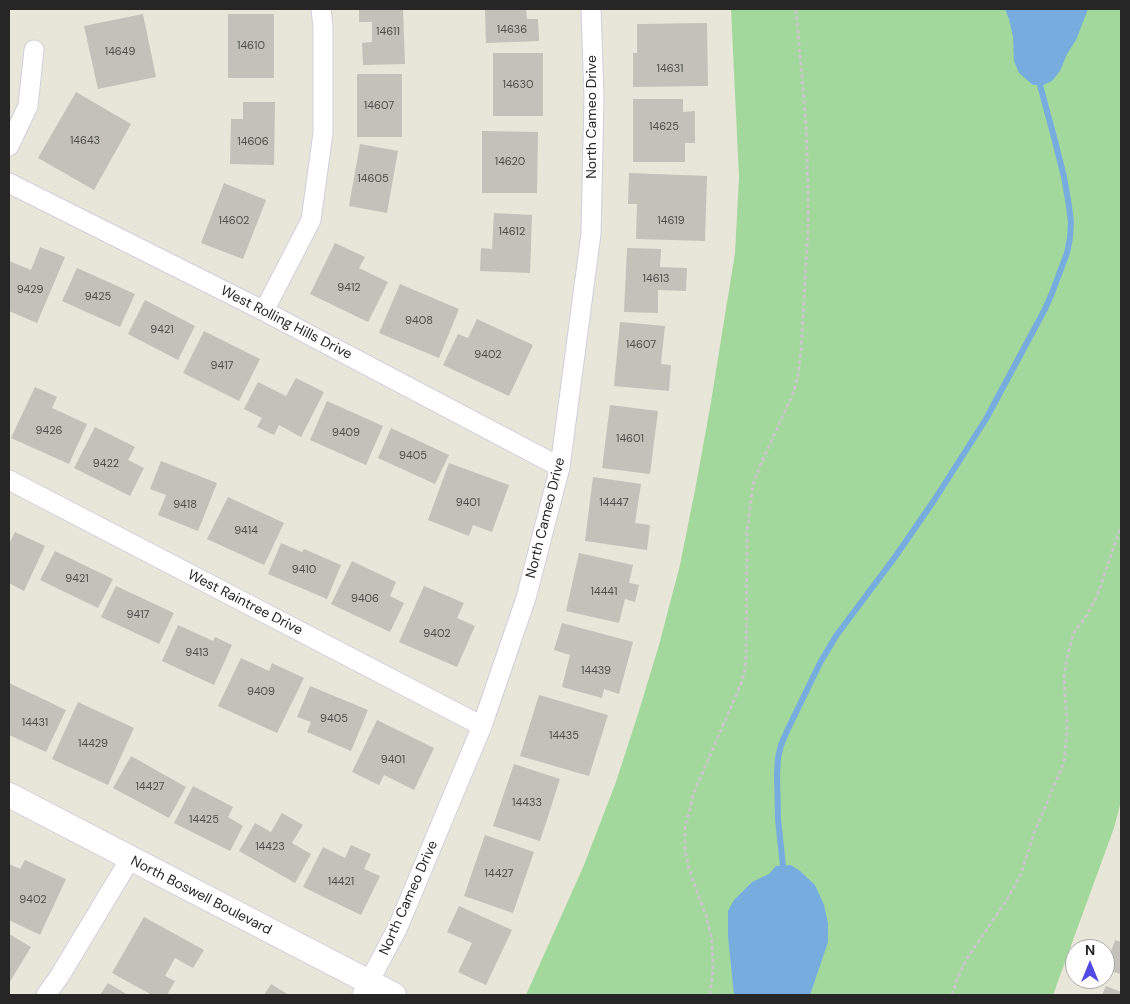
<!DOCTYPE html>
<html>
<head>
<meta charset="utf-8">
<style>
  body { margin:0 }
  #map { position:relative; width:1130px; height:1004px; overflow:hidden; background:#e8e5d9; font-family:"DM Sans",sans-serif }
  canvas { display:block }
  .frame { position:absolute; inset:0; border:10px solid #262626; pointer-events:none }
  .north { position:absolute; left:1065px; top:939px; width:50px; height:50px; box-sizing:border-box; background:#fff; border:1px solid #a8a8a8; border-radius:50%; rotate:0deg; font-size:14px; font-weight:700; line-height:20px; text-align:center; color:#262626 }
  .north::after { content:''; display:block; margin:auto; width:18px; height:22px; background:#514be3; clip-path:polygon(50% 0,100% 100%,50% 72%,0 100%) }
</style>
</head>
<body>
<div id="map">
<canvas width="1130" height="1004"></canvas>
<div class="frame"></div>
<div class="north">N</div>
</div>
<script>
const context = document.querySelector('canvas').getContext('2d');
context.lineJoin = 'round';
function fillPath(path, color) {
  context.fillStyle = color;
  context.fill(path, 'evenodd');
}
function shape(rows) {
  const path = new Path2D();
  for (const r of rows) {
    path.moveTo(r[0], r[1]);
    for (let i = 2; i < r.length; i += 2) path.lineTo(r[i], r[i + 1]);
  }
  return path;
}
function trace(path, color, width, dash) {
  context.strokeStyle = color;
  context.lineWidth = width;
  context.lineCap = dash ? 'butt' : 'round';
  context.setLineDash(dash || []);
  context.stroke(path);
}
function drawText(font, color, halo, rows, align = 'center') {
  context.font = font + ' "DM Sans",sans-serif';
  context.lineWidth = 4.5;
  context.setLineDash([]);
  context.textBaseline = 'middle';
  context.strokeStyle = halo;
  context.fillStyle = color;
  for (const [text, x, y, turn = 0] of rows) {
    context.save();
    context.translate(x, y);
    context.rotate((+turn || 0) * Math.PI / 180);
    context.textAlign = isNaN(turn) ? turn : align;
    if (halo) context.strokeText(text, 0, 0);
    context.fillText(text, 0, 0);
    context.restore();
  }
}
fillPath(shape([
  [731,9,1121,9,1121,801,1114,828,1053,995,526,995,584,865,616,782,638,714,659,645,680,565,695,490,710,408,735,253,739,177]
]), '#a2d89b');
fillPath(shape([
  [1005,9,1088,9,1076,40,1067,54,1060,71,1052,81,1043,85,1033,85,1019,73,1014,61,1013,37,1009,19],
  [791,865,800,871,815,885,824,905,828,923,828,942,810,995,734,995,728,937,728,911,734,900,752,882,769,874,776,866]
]), '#77acdf');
trace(shape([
  [783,866,778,819,777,774,778,758,781,745,787,731,820,663,836,636,895,557,935,499,986,419,1045,309,1052,293,1067,253,1070,238,1071,222,1069,206,1064,177,1055,141,1040,85]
]), '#77acdf', 6);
fillPath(shape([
  [359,9,403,9,405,64,363,65,362,43,372,42,372,22,359,22],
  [485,9,526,9,527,19,538,19,539,41,486,43],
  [143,14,156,77,98,89,84,26],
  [228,14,274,14,274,78,228,78],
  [707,23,708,86,633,87,633,53,637,53,637,24],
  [493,53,543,53,543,116,493,116],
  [357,74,402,74,402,137,357,137],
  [76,92,131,124,94,190,38,158],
  [633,99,683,99,683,112,695,111,695,143,685,143,685,162,633,162],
  [243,102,275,102,274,165,230,164,231,119,243,119],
  [482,131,538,132,537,193,482,193],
  [360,144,398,151,387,213,349,206],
  [629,173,707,176,705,241,636,239,637,204,628,204],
  [224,183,266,200,243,259,201,243],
  [494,213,532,215,530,273,480,271,481,248,492,249],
  [335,243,365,257,359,268,388,282,368,322,310,294],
  [40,247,65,257,37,323,9,311,9,261,31,270],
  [627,248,661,249,660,267,687,268,686,291,658,290,658,313,624,312],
  [77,268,135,294,120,327,62,301],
  [400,284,459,309,439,358,379,333],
  [145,300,195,326,178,360,128,334],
  [477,319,533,345,509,396,443,365,458,334,468,338],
  [620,322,665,326,661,364,671,365,669,391,614,386],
  [204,331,260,359,239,401,183,373],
  [296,378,324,392,301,437,279,425,274,435,257,427,262,418,244,409,258,382,286,396],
  [35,387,57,397,52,408,87,424,69,464,11,438],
  [327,401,383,426,366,465,310,440],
  [610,405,658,411,650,474,602,468],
  [95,427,135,447,128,460,144,468,130,496,74,468],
  [391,428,449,455,435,484,378,458],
  [161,461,217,483,198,531,158,515,166,495,150,489],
  [449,463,509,485,492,532,473,525,469,536,428,520],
  [593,477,641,484,635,523,650,525,647,550,585,541],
  [228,497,284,523,264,565,207,539],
  [15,532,45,546,24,591,9,583,9,544],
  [281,543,302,552,304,549,341,565,327,599,268,574],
  [55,551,113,579,98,608,40,580],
  [579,553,633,565,629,583,639,585,635,602,625,599,619,623,566,611],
  [352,561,396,582,390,596,404,603,390,632,331,604],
  [116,586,174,613,159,644,101,617],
  [424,586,464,603,457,618,475,626,457,667,399,642],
  [562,623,633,642,619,694,604,689,602,698,562,687,570,655,554,650],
  [178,625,213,641,215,637,232,645,214,685,162,661],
  [241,658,269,671,272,663,304,678,277,733,218,706],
  [9,683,66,710,46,752,9,735],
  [310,686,368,710,351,751,307,732,311,722,297,717],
  [539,695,608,715,589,776,520,756],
  [78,702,134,728,108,785,52,759],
  [377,720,434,748,414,790,384,775,379,785,352,772],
  [131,756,186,787,169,818,113,788],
  [514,764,560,779,540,841,493,826],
  [193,786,233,807,228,817,243,826,230,851,174,823],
  [282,813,303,825,292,843,311,854,295,883,239,851,255,823,271,832],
  [485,835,534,852,513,913,464,896],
  [351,845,371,854,364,869,380,876,361,915,303,887,323,847,345,858],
  [25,860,66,879,40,935,9,920,9,864,20,869],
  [459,906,512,930,486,985,458,972,472,943,447,932],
  [144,917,204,950,193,968,175,958,165,976,175,981,167,995,152,995,112,973],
  [9,934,31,947,9,983],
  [1115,940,1121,942,1121,974,1105,969],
  [108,983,128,995,100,995],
  [271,984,289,995,264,995],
  [1106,986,1121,992,1121,995,1102,995]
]), '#c3c1b9');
const minor = shape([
  [9,146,28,106,34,50],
  [9,183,264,311,560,467],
  [264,311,311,220,323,133,323,27,321,9],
  [9,480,482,726],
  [46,995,59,977,130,859],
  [362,995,398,927,482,726,526,598,560,467,591,234,594,97,591,9]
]);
const tertiary = shape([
  [9,795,394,995]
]);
trace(minor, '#cfcfde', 21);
trace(tertiary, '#cfcfde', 26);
trace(shape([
  [710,995,713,969,712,941,707,918,689,870,685,849,685,828,694,792,741,684,745,669,746,654,747,530,753,485,759,468,793,394,798,375,801,351,808,228,808,191,806,124,796,9],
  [952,995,957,979,966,960,1009,896,1020,876,1036,828,1063,765,1065,755,1067,727,1064,678,1067,657,1073,634,1087,615,1097,596,1121,526]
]), '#c7c7c7', 3, [4, 2.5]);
trace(minor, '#fff', 19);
trace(tertiary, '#fff', 24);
drawText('11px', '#4d4d4b', null, [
  ["14636",512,30],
  ["14611",388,32],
  ["14610",251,46],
  ["14649",120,52],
  ["14631",670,69],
  ["14630",518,85],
  ["14607",379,106],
  ["14625",664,127],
  ["14643",85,141],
  ["14606",253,142],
  ["14620",510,162],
  ["14605",373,179],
  ["14602",234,221],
  ["14619",671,221],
  ["14612",512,232],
  ["14613",656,279],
  ["9412",349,288],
  ["9429",30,290],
  ["9425",98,297],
  ["9408",419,321],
  ["9421",162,330],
  ["14607",641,345],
  ["9402",488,355],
  ["9417",222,366],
  ["9426",49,431],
  ["9409",346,433],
  ["14601",630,439],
  ["9405",413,456],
  ["9422",106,464],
  ["9401",468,503],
  ["14447",614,503],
  ["9418",185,505],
  ["9414",246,531],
  ["9410",304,570],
  ["9421",77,579],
  ["14441",604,592],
  ["9406",365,599],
  ["9417",138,615],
  ["9402",437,634],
  ["9413",197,653],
  ["14439",596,671],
  ["9409",261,692],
  ["9405",334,719],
  ["14431",35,723],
  ["14435",564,736],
  ["14429",93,744],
  ["9401",393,760],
  ["14427",150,787],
  ["14433",527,803],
  ["14425",204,820],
  ["14423",270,847],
  ["14427",499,874],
  ["14421",341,882],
  ["9402",33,900]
]);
drawText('14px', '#262626', '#fff', [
  ["North Cameo Drive",592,117,-90],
  ["West Rolling Hills Drive",286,323,27],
  ["North Cameo Drive",546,518,-76],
  ["West Raintree Drive",245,603,27],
  ["North Boswell Boulevard",201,896,27],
  ["North Cameo Drive",409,898,-66]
]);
</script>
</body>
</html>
